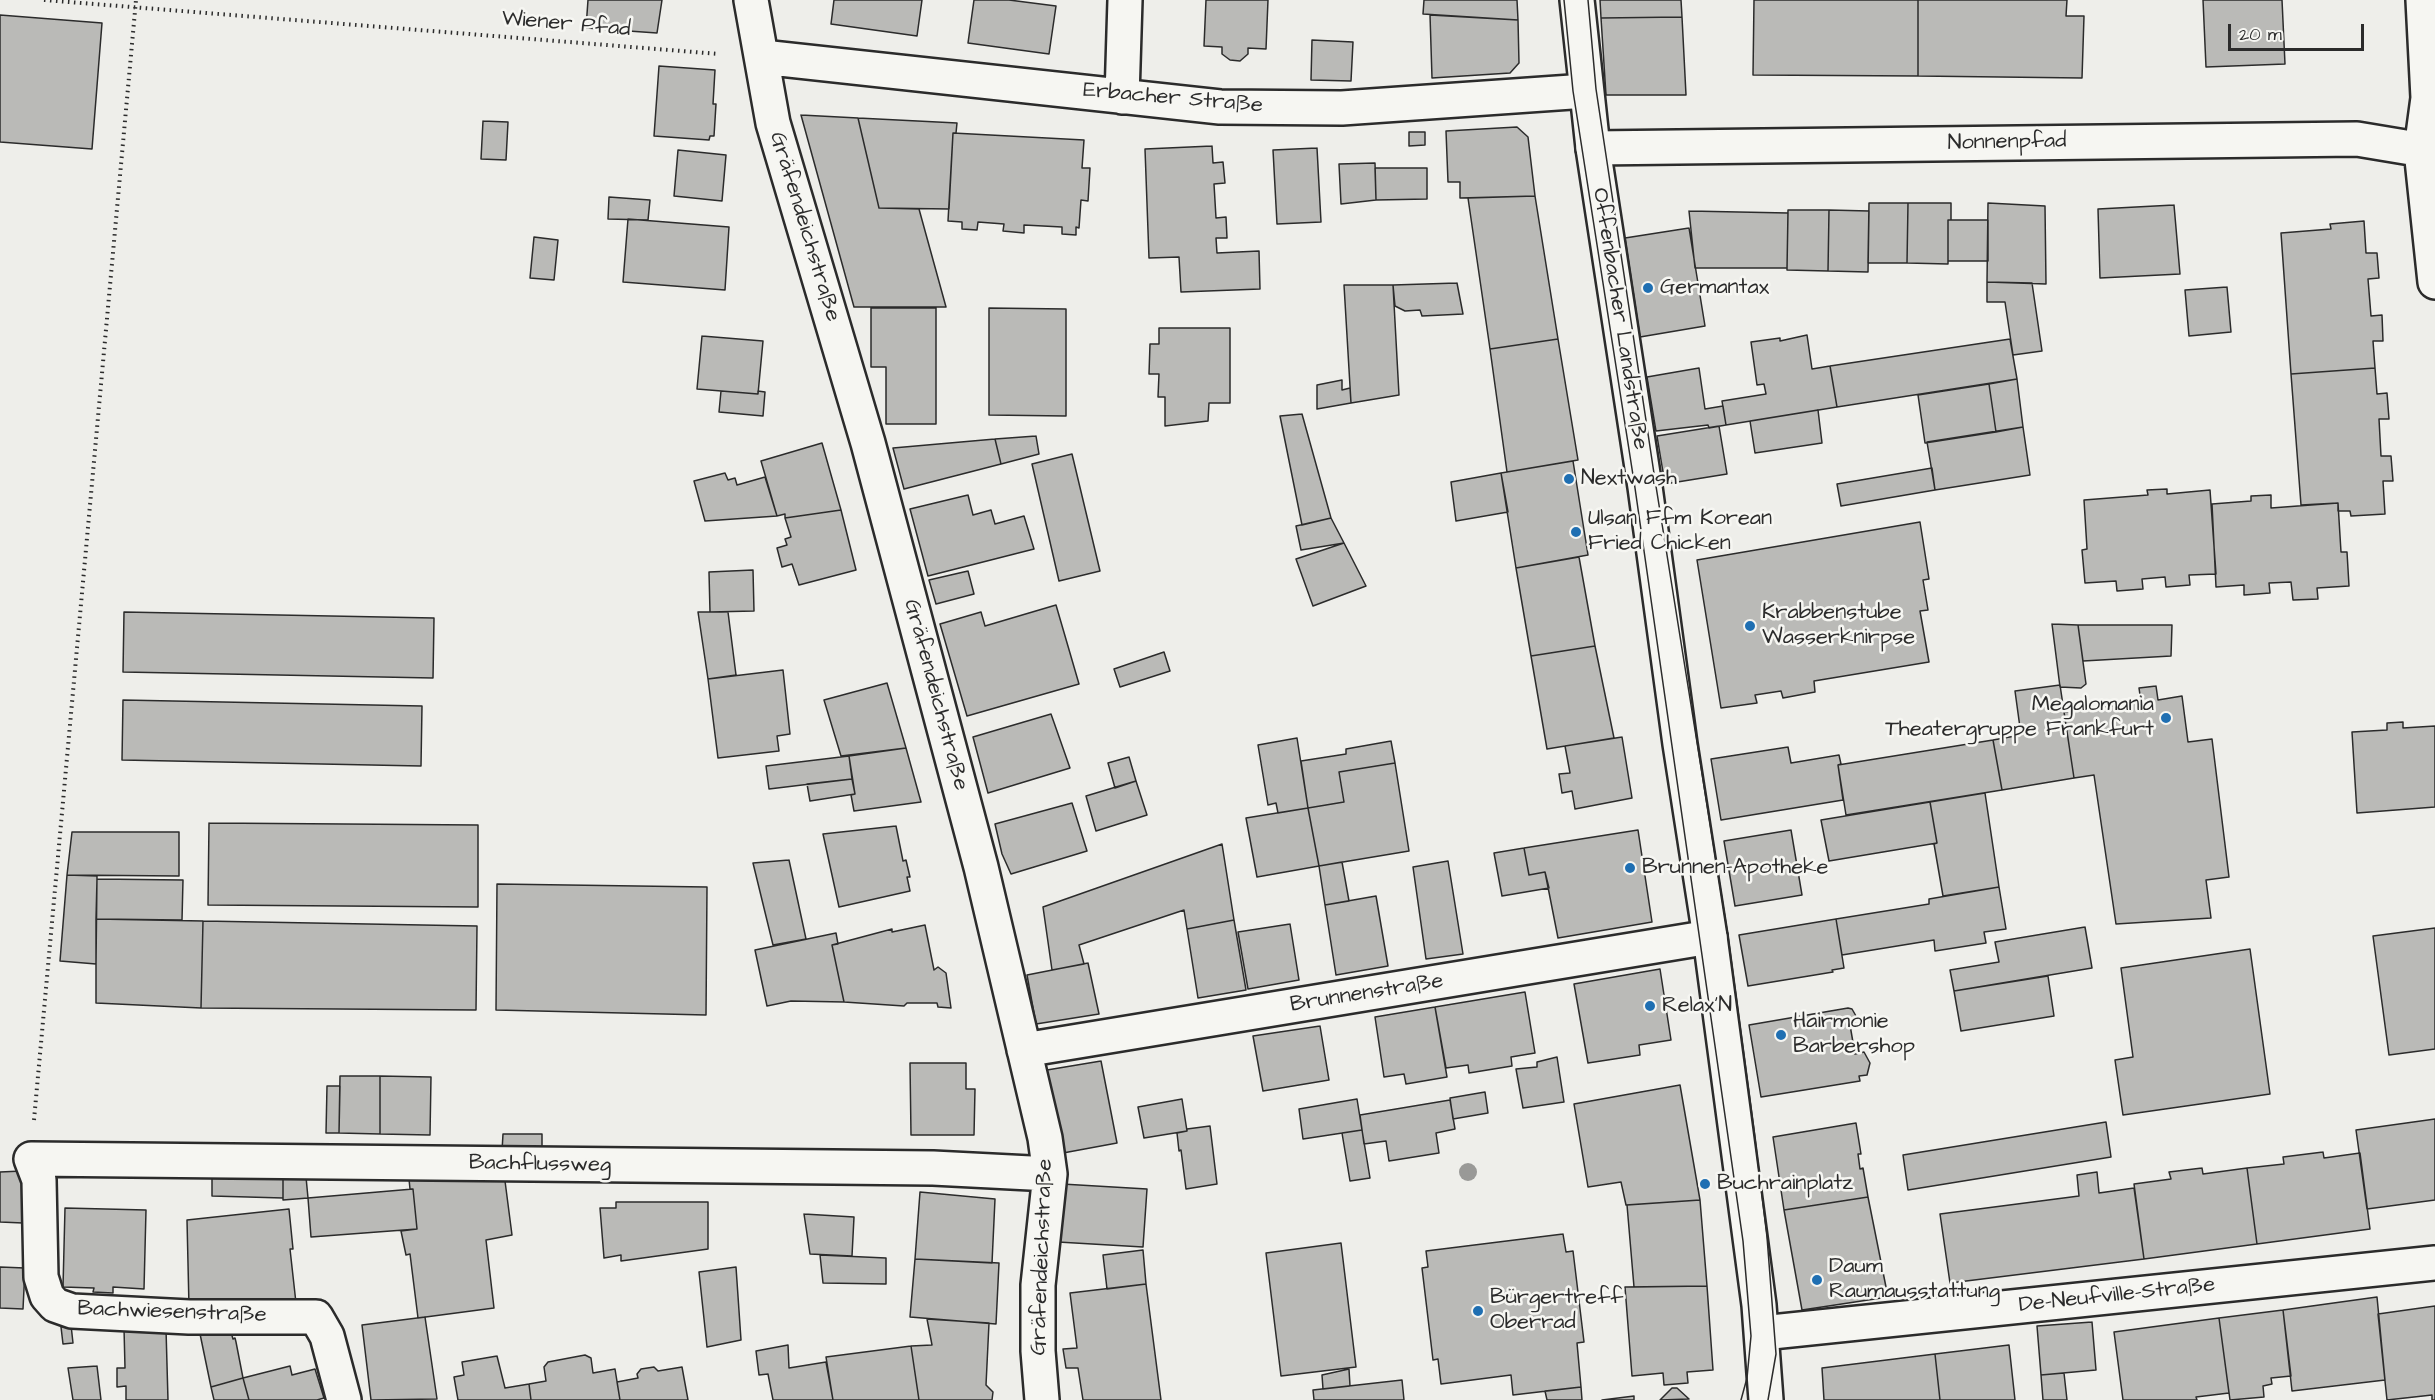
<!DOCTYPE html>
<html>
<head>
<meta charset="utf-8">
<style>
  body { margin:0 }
  #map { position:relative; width:2435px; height:1400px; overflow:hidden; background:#eeeeea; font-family:"Architects Daughter",sans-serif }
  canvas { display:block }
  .scale { position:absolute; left:2228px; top:24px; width:136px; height:27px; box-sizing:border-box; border:3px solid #2b2b2b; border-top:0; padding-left:8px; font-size:18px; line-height:21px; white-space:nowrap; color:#2b2b2b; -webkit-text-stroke:4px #f6f6f2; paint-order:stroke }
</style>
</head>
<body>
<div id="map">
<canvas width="2435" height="1400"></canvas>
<div class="scale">20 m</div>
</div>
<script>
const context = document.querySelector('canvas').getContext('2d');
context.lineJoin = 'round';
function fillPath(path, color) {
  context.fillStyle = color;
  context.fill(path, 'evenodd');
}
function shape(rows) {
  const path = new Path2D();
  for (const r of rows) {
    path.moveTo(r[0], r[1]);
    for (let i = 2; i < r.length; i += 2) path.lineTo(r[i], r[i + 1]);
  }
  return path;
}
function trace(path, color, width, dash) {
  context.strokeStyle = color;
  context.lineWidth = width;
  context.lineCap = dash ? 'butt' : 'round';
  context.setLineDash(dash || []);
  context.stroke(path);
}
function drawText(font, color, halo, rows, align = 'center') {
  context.font = font + ' "Architects Daughter",sans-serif';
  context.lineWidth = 5;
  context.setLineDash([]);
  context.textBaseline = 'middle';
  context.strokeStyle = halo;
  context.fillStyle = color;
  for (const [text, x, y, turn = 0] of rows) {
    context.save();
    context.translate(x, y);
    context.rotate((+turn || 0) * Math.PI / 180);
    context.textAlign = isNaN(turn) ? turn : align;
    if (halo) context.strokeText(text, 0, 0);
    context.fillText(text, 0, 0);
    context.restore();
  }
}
const building = shape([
  [588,0,662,0,657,33,586,28,588,0],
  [834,0,922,0,917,36,831,24,834,0],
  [974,0,1009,0,1056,6,1049,54,968,43,974,0],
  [1206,0,1268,0,1266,49,1248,48,1248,54,1240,61,1230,60,1222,54,1222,47,1204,46,1206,0],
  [1424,0,1517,0,1518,20,1423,14,1424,0],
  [1600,0,1681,0,1682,17,1601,18,1600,0],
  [1754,0,1918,0,1918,76,1753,75,1754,0],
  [1918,0,2067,0,2066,16,2084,16,2082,78,1918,76,1918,0],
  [2203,0,2282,0,2285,64,2206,67,2203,0],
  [0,15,102,23,92,149,0,142,0,15],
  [1430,15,1518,20,1519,63,1510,73,1432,78,1430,15],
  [1682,17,1686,95,1606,95,1601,18,1682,17],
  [1312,40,1353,42,1351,81,1311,80,1312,40],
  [659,66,715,70,713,104,716,104,714,136,710,136,709,140,654,136,659,66],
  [801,115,858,118,879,208,919,209,946,307,854,307,801,115],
  [858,118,957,123,956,133,953,133,949,209,879,208,858,118],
  [483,121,508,122,506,160,481,159,483,121],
  [1517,127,1528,137,1535,196,1460,198,1460,182,1448,182,1446,131,1517,127],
  [1409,132,1425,132,1425,145,1409,146,1409,132],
  [953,133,1084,140,1082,168,1090,168,1088,201,1081,200,1079,228,1076,227,1076,235,1062,234,1062,227,1024,225,1024,233,1003,231,1004,224,978,222,977,230,962,229,962,222,948,221,953,133],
  [1212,146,1213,163,1223,162,1225,183,1214,184,1216,218,1226,217,1227,238,1216,238,1217,253,1259,251,1260,289,1181,292,1179,257,1149,258,1145,149,1212,146],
  [1317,148,1321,222,1277,224,1273,150,1317,148],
  [678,150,726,155,722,201,674,196,678,150],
  [1375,163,1376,200,1341,204,1339,164,1375,163],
  [1375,168,1427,168,1427,199,1376,200,1375,168],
  [1535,196,1558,339,1490,349,1468,198,1535,196],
  [609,197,650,200,648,220,608,219,609,197],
  [1869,203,1908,203,1907,263,1868,263,1869,203],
  [1908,203,1951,203,1951,220,1948,220,1948,264,1907,263,1908,203],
  [1988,203,2045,206,2046,284,1987,282,1988,203],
  [2174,205,2180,274,2100,278,2098,209,2174,205],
  [1788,210,1829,210,1828,271,1787,270,1788,210],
  [1829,210,1869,211,1868,272,1828,271,1829,210],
  [1689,211,1788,213,1787,268,1695,268,1689,211],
  [628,219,729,227,725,290,623,282,628,219],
  [1948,220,1988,220,1988,261,1948,261,1948,220],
  [2364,221,2366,253,2377,253,2379,278,2368,279,2371,316,2382,315,2383,341,2373,341,2375,368,2291,374,2281,233,2331,229,2330,224,2364,221],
  [1689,228,1705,326,1640,337,1625,238,1689,228],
  [534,237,558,240,554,280,530,278,534,237],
  [1987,282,2032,283,2042,351,2013,355,2005,302,1987,302,1987,282],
  [1457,283,1463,314,1422,316,1420,310,1405,311,1395,306,1393,285,1457,283],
  [1344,285,1393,285,1399,395,1351,403,1344,285],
  [2227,287,2231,332,2189,336,2185,290,2227,287],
  [871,308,936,308,936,424,886,424,886,367,871,367,871,308],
  [989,308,1066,309,1066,416,989,415,989,308],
  [1159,328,1230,328,1230,403,1209,403,1208,421,1165,426,1165,397,1158,397,1159,374,1149,374,1150,344,1159,344,1159,328],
  [1807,335,1812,369,1830,366,1837,407,1726,425,1722,401,1766,394,1764,384,1757,385,1751,342,1780,338,1780,341,1807,335],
  [702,336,763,341,758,394,697,389,702,336],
  [1558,339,1578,460,1507,472,1490,349,1558,339],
  [2010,339,2017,379,1837,407,1830,366,2010,339],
  [1699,368,1705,409,1723,406,1726,425,1709,428,1708,425,1656,431,1647,377,1699,368],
  [2375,368,2377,394,2387,393,2389,419,2379,419,2381,456,2391,456,2393,481,2383,481,2385,514,2351,516,2350,511,2338,511,2338,503,2301,505,2291,374,2375,368],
  [2017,379,2023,427,1996,432,1989,384,2017,379],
  [1342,380,1342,390,1350,388,1351,403,1317,409,1317,385,1342,380],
  [1989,384,1996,432,1925,443,1918,395,1989,384],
  [721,391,758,394,758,391,765,392,763,416,719,412,721,391],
  [1818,410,1822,443,1755,453,1750,421,1818,410],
  [1302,414,1331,518,1302,525,1280,416,1302,414],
  [1719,426,1727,474,1665,484,1657,436,1719,426],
  [2023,427,2030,475,1935,490,1927,442,2023,427],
  [1036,436,1039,454,1001,464,995,439,1036,436],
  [995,439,1001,464,904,489,893,448,995,439],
  [822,443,841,510,785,518,785,514,777,516,761,461,822,443],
  [1072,454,1100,571,1059,581,1032,464,1072,454],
  [1573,461,1588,555,1516,568,1501,473,1573,461],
  [1932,468,1935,490,1841,506,1837,484,1932,468],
  [725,473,728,480,735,478,737,485,765,477,777,516,705,521,694,481,725,473],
  [1501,473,1508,512,1456,521,1451,482,1501,473],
  [2167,489,2167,494,2210,490,2216,574,2189,575,2190,585,2166,587,2165,577,2142,579,2143,589,2117,591,2116,581,2085,583,2082,550,2087,549,2084,500,2148,495,2147,490,2167,489],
  [968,495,973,515,991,510,995,524,1024,516,1034,549,928,576,910,509,968,495],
  [2271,495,2271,508,2338,503,2341,552,2347,552,2349,586,2317,588,2318,599,2293,600,2291,582,2269,583,2270,593,2244,595,2244,585,2216,587,2212,504,2251,501,2251,496,2271,495],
  [841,510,856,570,799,585,792,564,782,567,777,548,787,545,785,539,791,537,785,518,841,510],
  [1331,518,1344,543,1301,550,1296,526,1331,518],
  [1920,522,1929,579,1923,580,1928,610,1920,611,1929,662,1814,681,1815,692,1783,698,1781,691,1755,695,1757,703,1721,708,1697,560,1920,522],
  [1344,543,1366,586,1313,606,1296,559,1344,543],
  [1579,557,1595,646,1531,656,1516,568,1579,557],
  [753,570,754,611,710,612,709,572,753,570],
  [968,571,974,594,936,604,929,580,968,571],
  [1056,605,1079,684,967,716,940,624,981,612,985,626,1056,605],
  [124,612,434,618,433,678,123,672,124,612],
  [698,612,728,612,736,675,708,679,698,612],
  [2052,624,2078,625,2086,684,2081,688,2060,687,2052,624],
  [2078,625,2172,625,2171,656,2083,661,2078,625],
  [1595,646,1614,738,1547,749,1531,656,1595,646],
  [1164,652,1170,671,1120,687,1114,669,1164,652],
  [783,670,790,734,777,736,779,751,718,758,708,679,783,670],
  [887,683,906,748,841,756,824,700,887,683],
  [2060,685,2074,778,2002,790,1993,740,2021,735,2015,691,2060,685],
  [2156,686,2158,700,2182,696,2188,742,2212,739,2229,877,2206,880,2211,918,2116,924,2094,775,2074,778,2064,712,2141,702,2139,688,2156,686],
  [123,700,422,706,421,766,122,760,123,700],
  [1051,714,1070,768,988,793,973,737,1051,714],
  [2403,722,2403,728,2435,726,2435,807,2357,813,2352,732,2387,730,2387,723,2403,722],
  [1622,737,1632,798,1575,809,1572,791,1562,793,1559,774,1570,773,1565,746,1622,737],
  [1297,738,1308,808,1278,813,1276,803,1268,805,1258,745,1297,738],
  [1993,740,2002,790,1846,815,1838,765,1993,740],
  [1391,741,1395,763,1339,772,1344,802,1308,808,1301,761,1346,754,1346,749,1391,741],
  [1788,747,1791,763,1839,755,1841,764,1838,765,1843,800,1721,820,1711,759,1788,747],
  [906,748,921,802,854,811,851,795,855,794,849,756,906,748],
  [849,756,852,779,769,789,766,766,849,756],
  [1129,757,1136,781,1115,788,1108,763,1129,757],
  [1395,763,1409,851,1319,866,1308,808,1344,802,1339,772,1395,763],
  [852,779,855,794,810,801,807,784,852,779],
  [1136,781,1147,815,1096,831,1086,796,1136,781],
  [1985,793,1999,887,1943,896,1934,844,1937,843,1930,802,1985,793],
  [1930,802,1937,843,1829,861,1821,820,1930,802],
  [1072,803,1087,851,1011,874,1002,854,995,824,1072,803],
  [1308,808,1319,866,1257,877,1246,818,1308,808],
  [209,823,478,825,478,907,208,905,209,823],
  [896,826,903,861,906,860,910,877,907,877,910,891,839,907,823,834,896,826],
  [1638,830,1652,922,1558,938,1545,872,1529,875,1524,848,1638,830],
  [1791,830,1802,895,1735,906,1724,841,1791,830],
  [72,832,179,832,179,876,67,875,72,832],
  [1222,844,1234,920,1187,929,1184,910,1079,945,1084,964,1052,970,1043,907,1222,844],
  [1524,848,1529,875,1545,872,1549,888,1502,896,1494,853,1524,848],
  [789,860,806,939,773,945,753,863,789,860],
  [1448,861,1463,954,1426,959,1413,867,1448,861],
  [1342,862,1349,901,1325,905,1319,866,1342,862],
  [67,875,97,876,96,964,60,961,67,875],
  [97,879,183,880,182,920,96,919,97,879],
  [497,884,707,887,706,1015,496,1010,497,884],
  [1999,887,2006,929,1984,932,1986,943,1935,951,1934,940,1842,955,1836,919,1929,904,1929,899,1999,887],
  [1376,896,1388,966,1336,975,1325,905,1376,896],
  [96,919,203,921,201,1008,96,1003,96,919],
  [1836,919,1844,968,1832,970,1833,972,1748,986,1739,935,1836,919],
  [1234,920,1246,990,1198,998,1187,929,1234,920],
  [203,921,477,926,476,1010,201,1008,203,921],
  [1290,924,1299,980,1248,989,1238,932,1290,924],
  [925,925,934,970,938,967,946,973,951,1008,938,1007,937,1003,907,1003,904,1006,844,1002,832,945,892,929,892,932,925,925],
  [2085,927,2092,968,1954,991,1950,970,1999,962,1995,942,2085,927],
  [2435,928,2435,1049,2389,1055,2373,936,2435,928],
  [836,933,838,944,832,945,844,1002,791,1001,767,1006,755,950,836,933],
  [2250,949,2270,1094,2123,1115,2115,1060,2133,1057,2121,968,2250,949],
  [1088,963,1099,1014,1036,1024,1027,975,1088,963],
  [1660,969,1671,1040,1639,1045,1640,1055,1588,1063,1574,984,1660,969],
  [2048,976,2054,1016,1961,1031,1954,991,2048,976],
  [1525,992,1535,1053,1511,1057,1512,1066,1469,1073,1468,1065,1446,1068,1435,1007,1525,992],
  [1435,1007,1447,1077,1406,1084,1404,1074,1384,1077,1375,1017,1435,1007],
  [1848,1008,1852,1009,1856,1016,1854,1024,1850,1025,1855,1054,1864,1052,1870,1063,1867,1075,1859,1076,1860,1081,1761,1097,1749,1025,1848,1008],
  [1320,1026,1329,1080,1263,1091,1253,1036,1320,1026],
  [1557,1057,1564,1102,1523,1108,1516,1069,1537,1067,1537,1062,1557,1057],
  [1101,1061,1117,1143,1063,1153,1047,1070,1101,1061],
  [910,1063,966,1063,966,1089,975,1089,974,1135,911,1135,910,1063],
  [340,1076,380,1076,380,1134,339,1133,340,1076],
  [380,1076,431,1077,430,1135,380,1134,380,1076],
  [1680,1085,1700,1200,1626,1205,1621,1182,1588,1187,1574,1104,1680,1085],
  [327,1086,340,1086,339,1133,326,1133,327,1086],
  [1485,1092,1488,1113,1453,1119,1450,1098,1485,1092],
  [1182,1099,1187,1131,1144,1138,1138,1107,1182,1099],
  [1357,1099,1362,1130,1303,1139,1299,1109,1357,1099],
  [1450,1100,1455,1129,1436,1133,1439,1153,1389,1161,1386,1141,1364,1144,1360,1115,1450,1100],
  [2435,1119,2435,1200,2367,1209,2356,1130,2435,1119],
  [2106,1122,2111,1157,1908,1190,1903,1155,2106,1122],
  [1856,1123,1861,1154,1858,1154,1860,1169,1863,1168,1868,1197,1784,1210,1773,1137,1856,1123],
  [1210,1126,1217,1184,1186,1189,1181,1150,1179,1151,1177,1133,1187,1131,1187,1129,1210,1126],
  [1362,1130,1370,1178,1350,1181,1342,1133,1362,1130],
  [503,1134,542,1134,542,1152,502,1151,503,1134],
  [2323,1152,2324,1158,2360,1153,2370,1229,2257,1244,2247,1168,2284,1164,2283,1157,2323,1152],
  [2202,1168,2203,1174,2247,1168,2257,1244,2144,1259,2134,1184,2171,1179,2169,1172,2202,1168],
  [22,1171,23,1223,0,1222,0,1172,22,1171],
  [2097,1172,2099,1193,2134,1188,2144,1259,1950,1283,1940,1214,2079,1196,2077,1175,2097,1172],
  [212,1174,283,1176,283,1198,212,1196,212,1174],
  [283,1176,306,1177,308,1198,283,1200,283,1176],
  [409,1179,505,1181,512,1235,486,1240,494,1308,418,1318,410,1254,406,1255,401,1231,417,1229,413,1189,410,1189,409,1179],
  [1062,1184,1147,1189,1143,1247,1058,1242,1062,1184],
  [413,1189,417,1229,311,1237,308,1198,413,1189],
  [920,1192,995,1199,992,1263,915,1259,920,1192],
  [1868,1197,1888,1297,1802,1310,1784,1210,1868,1197],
  [1700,1200,1707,1286,1634,1287,1627,1205,1700,1200],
  [616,1202,708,1202,708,1249,621,1261,621,1255,604,1258,600,1208,616,1208,616,1202],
  [65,1208,146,1210,144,1289,113,1287,113,1293,93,1292,94,1288,63,1287,65,1208],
  [289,1209,293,1249,290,1249,296,1303,189,1307,187,1220,289,1209],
  [804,1214,854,1217,852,1256,810,1254,804,1214],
  [1563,1234,1566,1252,1573,1251,1584,1342,1577,1343,1581,1387,1513,1395,1511,1375,1441,1384,1438,1359,1433,1360,1422,1268,1428,1267,1426,1251,1563,1234],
  [1341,1243,1356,1367,1281,1376,1266,1253,1341,1243],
  [1143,1250,1146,1284,1107,1289,1103,1255,1143,1250],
  [820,1255,886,1258,886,1284,823,1283,820,1255],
  [915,1259,999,1263,996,1324,910,1317,915,1259],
  [0,1267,25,1268,23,1309,0,1308,0,1267],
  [736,1267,741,1340,707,1347,699,1272,736,1267],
  [1146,1284,1161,1400,1083,1400,1078,1368,1066,1368,1063,1349,1077,1348,1070,1293,1146,1284],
  [1707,1286,1713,1370,1687,1372,1688,1383,1664,1385,1663,1373,1632,1376,1625,1287,1707,1286],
  [2377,1297,2385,1380,2292,1391,2283,1310,2377,1297],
  [2435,1306,2435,1400,2432,1400,2432,1395,2387,1400,2378,1314,2435,1306],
  [2283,1310,2291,1376,2271,1378,2272,1384,2263,1386,2264,1397,2230,1400,2219,1318,2283,1310],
  [425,1317,437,1399,371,1400,362,1325,425,1317],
  [2219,1318,2229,1393,2196,1397,2197,1400,2123,1400,2114,1332,2219,1318],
  [927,1319,989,1323,986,1385,993,1392,992,1400,919,1400,911,1346,932,1345,927,1319],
  [2092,1322,2096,1370,2041,1375,2037,1326,2092,1322],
  [71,1325,73,1343,63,1344,61,1327,71,1325],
  [124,1328,166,1329,168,1400,126,1400,126,1386,117,1387,117,1368,125,1368,124,1328],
  [199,1329,230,1329,233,1339,235,1338,236,1342,243,1378,211,1387,199,1329],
  [788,1345,789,1368,826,1362,833,1400,773,1400,768,1374,759,1375,756,1351,788,1345],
  [2009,1345,2015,1400,1940,1400,1935,1354,2009,1345],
  [911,1346,919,1400,833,1400,826,1357,911,1346],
  [1935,1354,1940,1400,1824,1400,1822,1368,1935,1354],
  [585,1355,591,1358,593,1373,615,1369,620,1400,531,1400,529,1384,546,1381,544,1367,548,1362,585,1355],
  [497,1356,505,1388,529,1384,531,1400,458,1400,454,1377,464,1375,462,1362,497,1356],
  [97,1366,101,1400,73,1400,68,1368,97,1366],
  [290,1366,292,1375,315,1369,324,1398,317,1400,249,1400,243,1378,290,1366],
  [654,1367,658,1371,682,1367,688,1400,620,1400,617,1382,638,1378,637,1374,641,1369,654,1367],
  [1349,1369,1350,1386,1323,1389,1322,1375,1349,1369],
  [2064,1373,2067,1400,2043,1400,2041,1375,2064,1373],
  [243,1378,249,1400,214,1400,211,1387,243,1378],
  [1402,1380,1404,1400,1314,1400,1313,1390,1402,1380],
  [1581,1387,1582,1400,1547,1400,1545,1391,1581,1387],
  [1672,1388,1677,1388,1689,1399,1660,1400,1672,1388],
  [1634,1396,1634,1400,1602,1400,1634,1396]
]);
fillPath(building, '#babab7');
trace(building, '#2b2b2b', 1.5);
const minor = shape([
  [751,0,773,123,868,443,981,867,1045,1138,1050,1174,1038,1285,1038,1351,1042,1400],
  [2423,0,2428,98,2421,150,2435,282],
  [762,57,1220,107,1342,108,1586,91],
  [1122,97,1125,0],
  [1593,148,2357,139,2435,152],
  [1024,1050,1710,937],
  [1762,1333,2435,1263],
  [344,1400,327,1336,316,1317,189,1317,72,1311,55,1305,47,1296,41,1277,39,1180,31,1159,933,1168,1050,1174]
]);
const major = shape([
  [1577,0,1593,148,1645,487,1680,744,1710,937,1759,1305,1766,1400]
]);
trace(minor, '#2b2b2b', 38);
trace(major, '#2b2b2b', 38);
trace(shape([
  [44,0,719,54],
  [34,1120,136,0]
]), '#2b2b2b', 4, [1.5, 4.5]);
trace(minor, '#f6f6f2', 33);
trace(major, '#f6f6f2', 33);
trace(shape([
  [1564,0,1573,91,1635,488,1743,1241,1751,1336,1747,1378,1741,1400],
  [1588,0,1596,89,1655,480,1728,936,1754,1130,1767,1237,1776,1354,1768,1400]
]), '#2b2b2b', 1.5);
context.fillStyle = '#999997';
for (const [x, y] of [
  [1468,1172]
]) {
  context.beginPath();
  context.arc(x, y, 9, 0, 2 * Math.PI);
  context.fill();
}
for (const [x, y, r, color] of [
  [1648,288,6,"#1f6fb2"],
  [1569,479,6,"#1f6fb2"],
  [1576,532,6,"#1f6fb2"],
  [1750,626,6,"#1f6fb2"],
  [2166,718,6,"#1f6fb2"],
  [1630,868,6,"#1f6fb2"],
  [1650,1006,6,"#1f6fb2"],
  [1781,1035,6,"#1f6fb2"],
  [1705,1184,6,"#1f6fb2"],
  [1817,1280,6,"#1f6fb2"],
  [1478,1311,6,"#1f6fb2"]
]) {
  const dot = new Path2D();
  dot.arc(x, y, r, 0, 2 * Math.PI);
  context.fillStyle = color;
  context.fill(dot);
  trace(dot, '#f6f6f2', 2);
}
drawText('22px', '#2b2b2b', '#f6f6f2', [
  ["Wiener Pfad",566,25,5],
  ["Erbacher Straße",1173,99,5],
  ["Nonnenpfad",2007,143,-1],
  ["Gräfendeichstraße",804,227,73],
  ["Offenbacher Landstraße",1619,319,81],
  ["Gräfendeichstraße",935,695,75],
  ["Brunnenstraße",1367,994,-9],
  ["Bachflussweg",540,1165,1],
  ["Gräfendeichstraße",1043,1257,-88],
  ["De-Neufville-Straße",2117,1296,-6],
  ["Bachwiesenstraße",172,1313,2]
]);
drawText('22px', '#2b2b2b', '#f6f6f2', [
  ["Germantax",1660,288],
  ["Nextwash",1581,479],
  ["Ulsan Ffm Korean",1588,519],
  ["Fried Chicken",1588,544],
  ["Krabbenstube",1762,613],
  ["Wasserknirpse",1762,638],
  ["Megalomania",2154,705,"right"],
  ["Theatergruppe Frankfurt",2154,730,"right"],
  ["Brunnen-Apotheke",1642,868],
  ["Relax'N",1662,1006],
  ["Hairmonie",1793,1022],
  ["Barbershop",1793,1047],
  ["Buchrainplatz",1717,1184],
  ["Daum",1829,1267],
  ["Raumausstattung",1829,1292],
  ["Bürgertreff",1490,1298],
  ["Oberrad",1490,1323]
], 'left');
</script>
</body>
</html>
